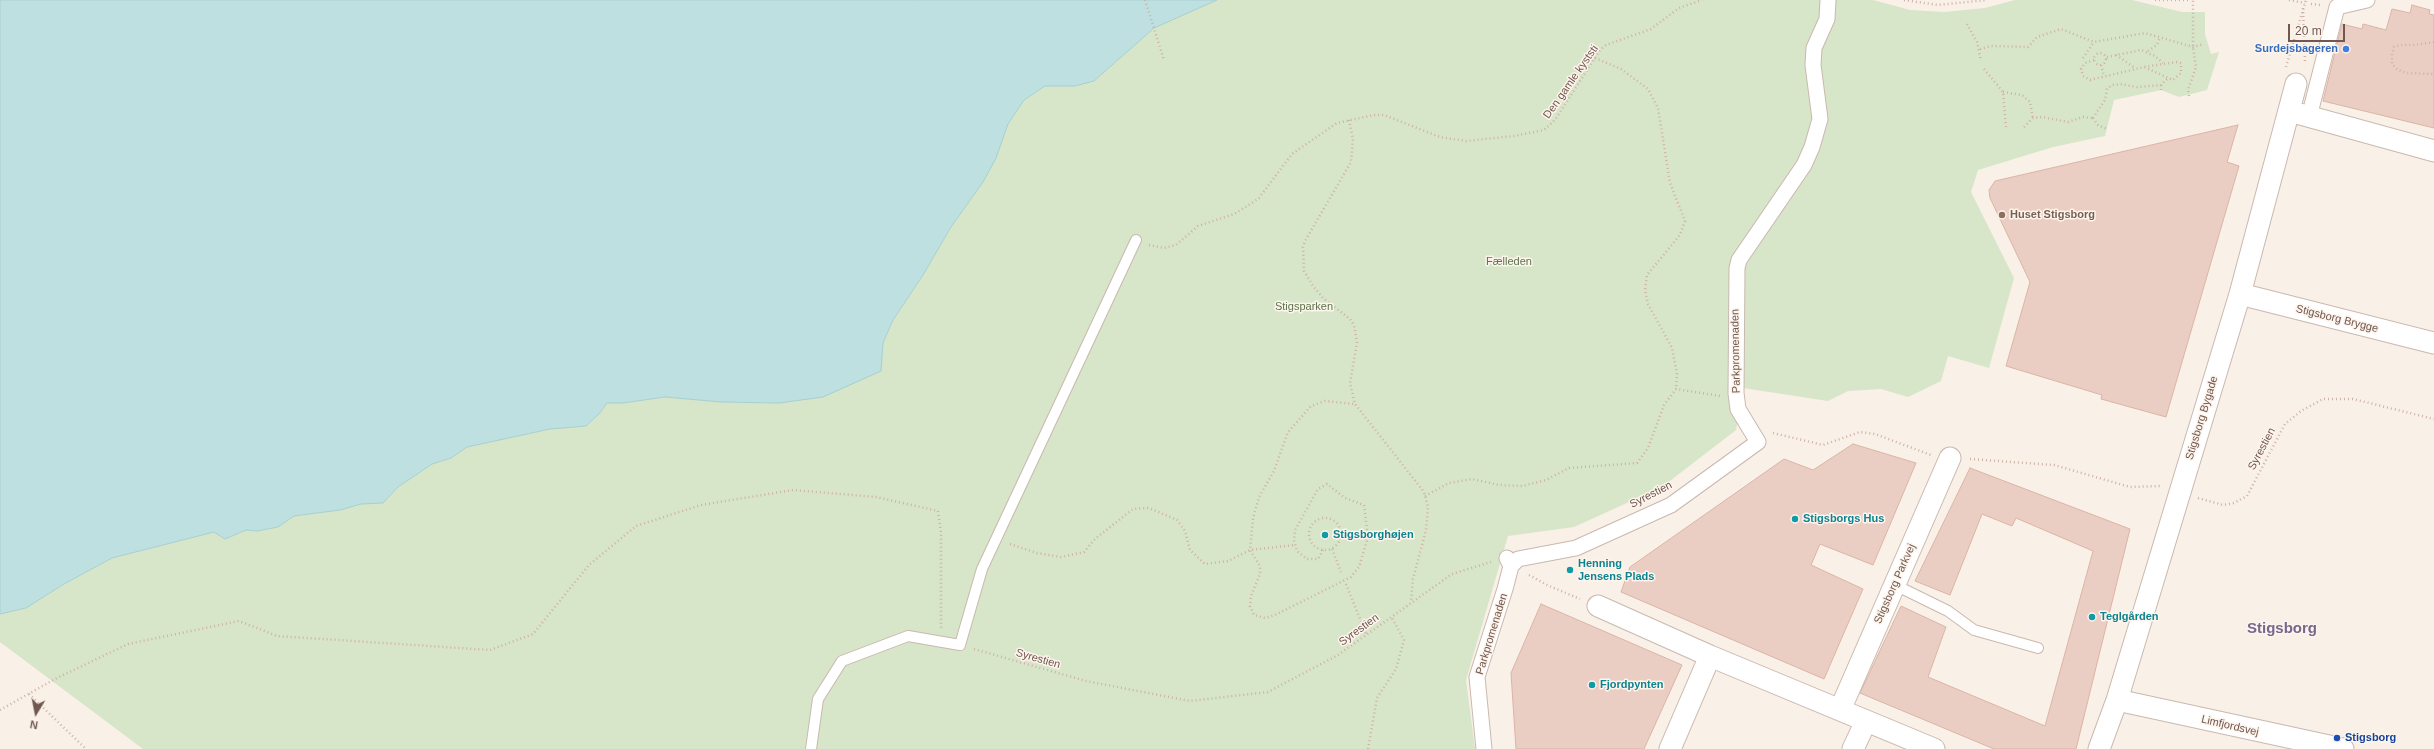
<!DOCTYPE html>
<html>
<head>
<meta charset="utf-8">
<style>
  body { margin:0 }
  #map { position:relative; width:2434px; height:749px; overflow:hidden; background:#f9f0e7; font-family:Arial,sans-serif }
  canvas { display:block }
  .north { position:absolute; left:16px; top:693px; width:40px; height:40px; -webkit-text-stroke:3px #fdf5ed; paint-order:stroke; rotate:190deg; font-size:11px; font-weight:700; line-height:16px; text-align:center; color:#70574f }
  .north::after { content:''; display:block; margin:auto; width:14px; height:18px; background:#70574f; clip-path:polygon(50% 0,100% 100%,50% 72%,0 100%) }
  .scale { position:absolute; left:2288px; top:24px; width:57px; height:18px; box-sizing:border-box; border:2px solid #70574f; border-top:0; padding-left:5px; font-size:12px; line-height:14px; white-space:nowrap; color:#70574f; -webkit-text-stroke:3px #fdf5ed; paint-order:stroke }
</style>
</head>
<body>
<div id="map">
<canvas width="2434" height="749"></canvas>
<div class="north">N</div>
<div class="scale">20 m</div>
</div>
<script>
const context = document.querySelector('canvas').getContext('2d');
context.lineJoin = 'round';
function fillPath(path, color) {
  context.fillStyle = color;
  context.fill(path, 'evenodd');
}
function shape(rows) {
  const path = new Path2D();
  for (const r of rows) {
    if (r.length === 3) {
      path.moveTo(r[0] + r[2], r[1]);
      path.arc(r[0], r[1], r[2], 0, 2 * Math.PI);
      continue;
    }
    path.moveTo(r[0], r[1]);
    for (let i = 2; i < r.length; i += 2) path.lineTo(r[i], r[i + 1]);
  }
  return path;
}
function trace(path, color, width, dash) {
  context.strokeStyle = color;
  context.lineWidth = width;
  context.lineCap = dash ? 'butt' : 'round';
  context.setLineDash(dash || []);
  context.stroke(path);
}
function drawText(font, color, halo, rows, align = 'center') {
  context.font = font + ' Arial,sans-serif';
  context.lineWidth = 3;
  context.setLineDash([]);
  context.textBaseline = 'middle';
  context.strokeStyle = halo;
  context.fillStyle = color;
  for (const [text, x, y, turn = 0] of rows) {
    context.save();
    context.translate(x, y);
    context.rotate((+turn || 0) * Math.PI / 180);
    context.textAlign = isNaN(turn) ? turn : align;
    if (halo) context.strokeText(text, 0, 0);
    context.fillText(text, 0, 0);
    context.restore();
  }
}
fillPath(shape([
  [1217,0,1873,0,1910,10,1944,12,1985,8,2015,0,2132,0,2182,12,2205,12,2205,34,2211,54,2219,52,2207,90,2179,97,2161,90,2114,100,2105,136,2053,147,1978,170,1971,192,2014,278,1989,368,1948,356,1941,381,1908,397,1881,389,1848,391,1828,401,1743,388,1736,430,1662,487,1574,527,1508,536,1466,680,1475,749,143,749,0,642,0,614,26,608,64,584,112,558,214,532,225,539,246,530,257,531,278,527,294,516,340,510,361,504,383,503,398,487,432,464,451,458,467,447,550,429,586,426,599,414,607,403,623,403,665,397,721,402,779,403,840,389,881,371,883,343,893,320,923,275,951,227,983,182,996,158,1008,124,1024,100,1045,86,1094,81,1154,28]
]), '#d7e5c8');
const water = shape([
  [0,0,1217,0,1154,28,1094,81,1075,86,1045,86,1024,100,1008,124,996,158,983,182,951,227,923,275,893,320,883,343,881,371,823,397,779,403,721,402,665,397,623,403,607,403,599,414,586,426,550,429,467,447,451,458,432,464,398,487,383,503,361,504,340,510,294,516,278,527,257,531,246,530,225,539,214,532,112,558,64,584,26,608,0,614,0,0]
]);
fillPath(water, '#bee0e0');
trace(water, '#a6cfd1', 1);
const building = shape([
  [2412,5,2430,10,2429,14,2434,15,2434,128,2323,101,2342,24,2362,29,2363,24,2386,30,2392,9,2410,13,2412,5],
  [2238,125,2227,162,2239,166,2166,417,2101,399,2102,395,2006,366,2030,282,1990,198,1989,190,1995,181,2238,125],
  [1853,444,1916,463,1873,565,1820,544,1811,565,1863,589,1824,679,1621,592,1630,567,1784,459,1813,470,1853,444],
  [1970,468,2130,529,2076,749,1994,749,1860,693,1901,606,1946,627,1928,677,2045,726,2093,551,2016,518,2012,526,1982,514,1950,595,1915,581,1970,468],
  [1541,604,1682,665,1644,749,1516,749,1511,673,1541,604]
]);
fillPath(building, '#ebcec3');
trace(building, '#dcb3a5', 1);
const service = shape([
  [1895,585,1948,611,1974,630,2038,648],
  [811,749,818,699,842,661,908,636,960,645,982,569,1136,240]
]);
const pedestrian = shape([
  [2309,117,2337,7,2367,0],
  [1511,566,1518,559,1576,548,1671,505,1758,442,1738,409,1736,393,1737,268,1739,260,1804,165,1812,147,1820,119,1813,65,1814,48,1827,19,1828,0],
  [1484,749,1477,677,1505,589,1511,566,1507,558]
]);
const minor = shape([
  [2289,111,2434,151],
  [2240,294,2434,343],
  [1598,606,1710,656,1934,749],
  [2117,700,2343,749],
  [1840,710,1950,458],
  [1670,749,1710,656],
  [1853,749,1866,721],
  [2099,749,2117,700,2240,294,2296,84]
]);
trace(service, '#cab8af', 12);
trace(pedestrian, '#cab8af', 17);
trace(minor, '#cab8af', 23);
trace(shape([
  [1145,0,1164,60],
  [1904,0,1938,5,1987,0],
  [2155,0,2191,0],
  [2289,0,2305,3],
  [2311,4,2321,5],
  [2303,8,2305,61],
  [1967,24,1977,42,1981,61],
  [2434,42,2414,45,2401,45,2394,47,2392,54,2392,64,2398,70,2407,73,2434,74],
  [1980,49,1991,46,2028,47,2037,37,2061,29,2094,42,2145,33,2193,47,2204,44],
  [2148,51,2157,45,2160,37],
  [2100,59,6],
  [2116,55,2135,68],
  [2107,57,2141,50,2155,56,2163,63],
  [1595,58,1621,69,1648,89,1658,108,1670,183,1685,221,1680,235,1647,275,1645,290,1648,304,1672,348,1677,374,1676,389],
  [2083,58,2094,42],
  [2094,60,2085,63,2081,69,2083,76,2090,80,2144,67,2177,62,2181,63,2181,73,2173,80,2144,67],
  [2101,65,2104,76],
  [2286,67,2306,0],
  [1984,69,2003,92,2006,127],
  [2161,85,2161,90],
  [2003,92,2022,95,2030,102,2033,118],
  [2189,96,2188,90,2196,67,2193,47,2193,0],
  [2093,118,2105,100,2107,89,2112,85,2120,84,2137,87,2161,85,2167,79],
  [2093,118,2098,125,2107,129],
  [1349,120,1353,139,1351,162,1305,241,1303,247,1304,271,1313,286,1323,298,1350,319,1354,325,1357,342,1350,383,1355,404,1424,492,1428,507,1426,530,1413,579,1411,601],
  [2024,127,2033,118,2042,117,2068,122,2083,117,2093,118],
  [1149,245,1164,248,1176,245,1198,226,1234,214,1252,203,1259,198,1292,154,1337,123,1374,115,1384,115,1440,137,1466,141,1514,136,1544,130,1555,120,1600,50,1606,45,1651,29,1679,8,1702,0],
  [1773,433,1823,445,1860,432,1875,434,1931,455],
  [1970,459,2054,465,2130,487,2161,486],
  [1425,496,1449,483,1472,479,1499,485,1522,486,1546,480,1569,468,1637,463,1648,448,1664,405,1676,389,1720,396],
  [2198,498,2223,505,2234,503,2247,496,2285,424,2301,411,2323,399,2353,399,2434,419],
  [1325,534,16],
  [1010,544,1037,553,1061,557,1084,552,1095,539,1133,509,1149,508,1177,520,1185,531,1190,550,1205,564,1228,561,1250,550,1295,545],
  [1332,549,1341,572],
  [1323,550,1318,559,1307,559,1297,551,1294,540,1295,530,1318,489,1327,484,1345,498,1364,505,1368,537,1359,567,1351,577,1275,615,1265,618,1254,615,1250,606,1251,596,1260,574,1260,566,1250,550,1253,518,1259,497,1274,471,1288,432,1311,406,1325,401,1355,404],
  [1529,575,1547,585,1580,599],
  [1346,584,1366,634],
  [974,649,1086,681,1190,701,1268,692,1338,655,1452,574,1491,562],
  [29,694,86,749],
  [0,710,55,679,128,644,239,621,277,636,490,650,533,634,589,565,636,526,701,505,793,490,876,497,938,511,941,533,941,628],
  [1368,749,1377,698,1396,669,1404,640,1391,616]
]), '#d0b1a6', 2.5, [1, 3]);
trace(service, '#fff', 10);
trace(pedestrian, '#fff', 15);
trace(minor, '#fff', 21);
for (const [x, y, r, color] of [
  [2346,49,4,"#3f7fe0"],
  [2002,215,4,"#8d6e63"],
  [1795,519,4,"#0f9aa8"],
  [1325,535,4,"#0f9aa8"],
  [1570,570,4,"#0f9aa8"],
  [2092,617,4,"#0f9aa8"],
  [1592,685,4,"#0f9aa8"],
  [2337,738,4,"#1a4fb4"]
]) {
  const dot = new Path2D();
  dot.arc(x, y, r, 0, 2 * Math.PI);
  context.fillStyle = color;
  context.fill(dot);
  trace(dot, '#fdf5ed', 1.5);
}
drawText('bold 11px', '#366cbe', '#fdf5ed', [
  ["Surdejsbageren",2338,49]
], 'right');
drawText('11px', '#70574f', '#fdf5ed', [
  ["Den gamle kyststi",1571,82,-55],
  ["Stigsborg Brygge",2337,319,14],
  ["Parkpromenaden",1736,351,-91],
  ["Stigsborg Bygade",2202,418,-73],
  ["Syrestien",2262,449,-62],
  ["Syrestien",1651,495,-27],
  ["Stigsborg Parkvej",1895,584,-66],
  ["Syrestien",1359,630,-36],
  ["Parkpromenaden",1492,634,-73],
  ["Syrestien",1038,659,16],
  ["Limfjordsvej",2230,726,13]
]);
drawText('bold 11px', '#785e54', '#fdf5ed', [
  ["Huset Stigsborg",2010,215]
], 'left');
drawText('11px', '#5b7449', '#fdf5ed', [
  ["Fælleden",1509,262],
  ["Stigsparken",1304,307]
]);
drawText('bold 11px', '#0d838f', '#fdf5ed', [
  ["Stigsborgs Hus",1803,519],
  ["Stigsborghøjen",1333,535],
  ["Henning",1578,564],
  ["Jensens Plads",1578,577],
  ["Teglgården",2100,617],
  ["Fjordpynten",1600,685]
], 'left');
drawText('bold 11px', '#164399', '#fdf5ed', [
  ["Stigsborg",2345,738]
], 'left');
drawText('bold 15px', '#7a668c', '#fdf5ed', [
  ["Stigsborg",2282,629]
]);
</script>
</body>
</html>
